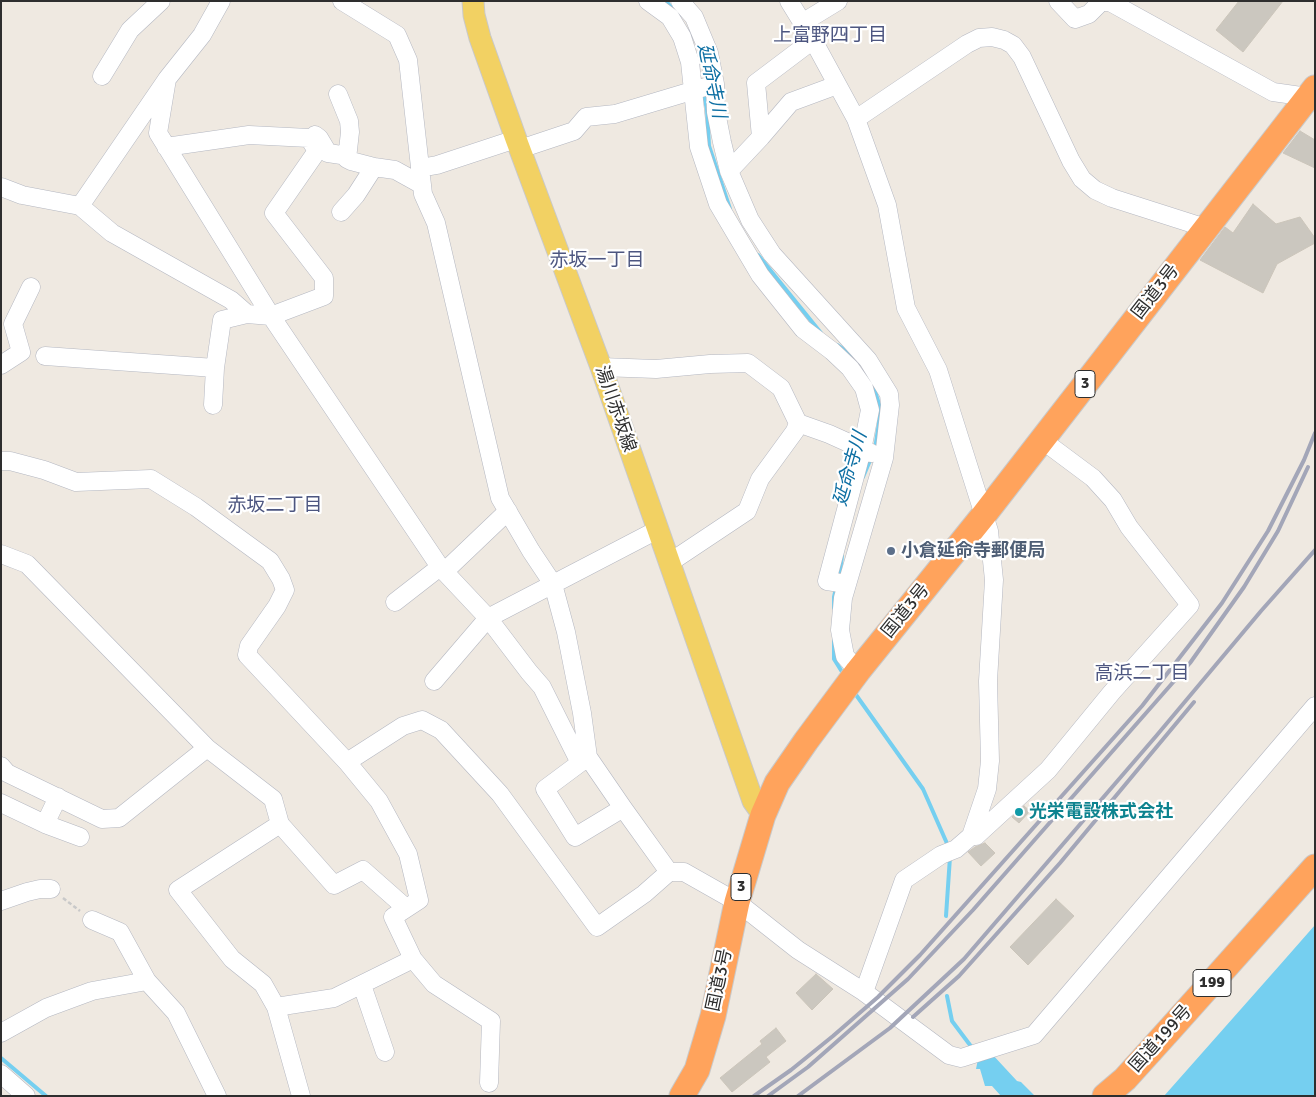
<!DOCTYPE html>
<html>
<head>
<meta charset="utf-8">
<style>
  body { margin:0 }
  #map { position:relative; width:1316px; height:1097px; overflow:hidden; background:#efe9e1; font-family:Signika,sans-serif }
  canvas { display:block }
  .frame { position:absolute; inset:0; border:2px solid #2e2e2e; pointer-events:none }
</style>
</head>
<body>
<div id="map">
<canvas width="1316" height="1097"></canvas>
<div class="frame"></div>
</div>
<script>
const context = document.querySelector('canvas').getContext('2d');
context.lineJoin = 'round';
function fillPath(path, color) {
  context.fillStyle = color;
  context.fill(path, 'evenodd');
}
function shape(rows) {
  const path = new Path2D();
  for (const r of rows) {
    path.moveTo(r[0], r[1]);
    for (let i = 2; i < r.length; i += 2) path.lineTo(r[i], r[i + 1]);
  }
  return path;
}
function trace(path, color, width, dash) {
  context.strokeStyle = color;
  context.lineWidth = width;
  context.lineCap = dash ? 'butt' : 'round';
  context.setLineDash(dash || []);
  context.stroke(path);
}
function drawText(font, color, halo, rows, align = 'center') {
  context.font = font + ' Signika,"Noto Sans JP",sans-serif';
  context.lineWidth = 4.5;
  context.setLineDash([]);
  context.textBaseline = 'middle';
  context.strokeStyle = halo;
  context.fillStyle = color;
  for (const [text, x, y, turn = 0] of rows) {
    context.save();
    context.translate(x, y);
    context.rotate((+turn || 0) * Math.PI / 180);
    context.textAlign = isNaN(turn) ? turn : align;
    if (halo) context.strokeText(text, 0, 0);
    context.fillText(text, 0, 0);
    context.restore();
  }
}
fillPath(shape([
  [1315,925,1315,1096,1164,1096,1279,966],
  [992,1054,1017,1081,1021,1082,1035,1096,1001,1096,992,1086,985,1086,980,1069,976,1069,978,1059]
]), '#75cff0');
trace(shape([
  [666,1,674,11],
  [703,92,707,109,709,146,730,209],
  [758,255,821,333],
  [837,345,849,353,855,362],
  [867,378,873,385,880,407,879,423,875,449],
  [863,477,871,458],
  [839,579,842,556],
  [834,608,834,597,836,588],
  [834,640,834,659,844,675],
  [854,692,923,789,949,848],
  [946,916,950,857],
  [947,996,952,1021,973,1049],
  [1,1058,46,1096]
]), '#75cff0', 4);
const building = shape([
  [1239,1,1283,1,1243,52,1216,30,1239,1],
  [1300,131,1315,140,1315,168,1283,153,1300,131],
  [1253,204,1276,224,1300,217,1315,238,1315,243,1277,264,1263,293,1200,260,1225,227,1233,233,1253,204],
  [1024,806,1030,811,1019,823,1012,817,1024,806],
  [985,843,995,853,981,866,968,852,975,847,985,843],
  [1056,899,1074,916,1028,965,1010,947,1056,899],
  [816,974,833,989,812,1010,796,993,816,974],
  [776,1028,786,1041,766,1057,770,1062,732,1092,720,1078,762,1044,760,1041,776,1028]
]);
fillPath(building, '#cbc7bf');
trace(building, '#cbc5ba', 1);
const minor = shape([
  [342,1,397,35,408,60,423,194,436,223,500,498,531,551,553,584,566,632,582,713,588,757,623,808,669,872],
  [648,1,670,17,682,37,690,62,699,147,718,204,760,275,803,329,832,351,850,368,864,388,870,410,862,450,827,581,847,584],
  [680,1,694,17,709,53,715,84,716,112,722,142,729,171,750,220,772,254,868,360,889,394,890,405,884,458,843,598,840,630,845,656,858,671],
  [789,1,813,40,856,119,887,205,906,308,938,370,989,531,994,580,988,681,990,761,987,789,971,836,956,849,941,855,904,880,864,992],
  [1058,1,1075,19,1089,14,1101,2,1110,2,1273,92,1308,97,1315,100],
  [802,23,838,1],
  [102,76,130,30,161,1],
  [167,79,158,133,271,316,440,567,488,618,529,672,542,687,580,763],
  [338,94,349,121,350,132,347,159,351,161,374,167,356,195,341,212],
  [856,119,967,44,979,38,992,37,1004,40,1013,45,1022,57,1071,161,1082,179,1095,190,1112,198,1206,228],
  [315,135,319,138,328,153,348,156],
  [761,137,791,102,837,85],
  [166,147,249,135,309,138,317,151,274,213,324,278,324,296,271,316,247,314,222,320,215,368,213,405],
  [520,149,574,131,586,117,615,114,705,87],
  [374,167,395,170,422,185],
  [420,168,437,165,516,139],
  [729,171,761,137,756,83,813,40],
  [1,187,22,195,80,206,167,79,202,35,221,1],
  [80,206,112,233,231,300,247,314],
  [45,356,215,368],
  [1,365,21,352,13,324,31,287],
  [601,367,656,369,710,364,748,363,781,388,798,423,795,431,760,479,747,511,669,563],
  [798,423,829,434,871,453],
  [1,461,10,461,44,470,76,482,151,479,196,507,270,561,281,579,285,590,277,606,249,646,247,655,347,762,379,801,408,854,419,900,393,917,413,959,334,998,276,1007],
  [1,554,27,564,207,748,273,799,280,824,334,885,363,870,406,908],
  [444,572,508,511],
  [395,602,440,567],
  [434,681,488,618,657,530],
  [588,757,545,789,575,837,623,808],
  [347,762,403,726,422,720,441,730,500,794,597,927,644,894,669,872,684,872,737,902,798,950,864,992,949,1055,961,1058,1034,1035,1315,706],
  [1,766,7,773,102,819,119,818,207,748],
  [1,803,45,824,58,797],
  [45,824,80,837],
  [280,824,178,890,232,959,263,984,276,1007,301,1096],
  [971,836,976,836,1048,770,1112,692,1190,605,1129,527,1113,500,1093,478,1042,440],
  [1,901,27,892,40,889,51,889],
  [92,920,120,932,147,981,176,1013,217,1096],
  [413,959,434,984,491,1021,489,1083],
  [362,985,385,1052],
  [1,1033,46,1008,92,991,147,981],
  [1,1074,26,1096]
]);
const major = shape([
  [473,1,474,15,480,38,516,139,601,367,753,801,763,815]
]);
const highway = shape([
  [682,1096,697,1070,713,1016,737,902,763,815,777,783,806,741,858,671,983,516,1315,88],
  [1105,1096,1125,1079,1172,1027,1315,867]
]);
trace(minor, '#b4b7c1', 19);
trace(major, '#c9c9c9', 23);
trace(highway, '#c9c9c9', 27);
trace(shape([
  [63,898,80,911]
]), '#c9c9c9', 2.5, [4, 2.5]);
trace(minor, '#fff', 18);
trace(major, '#f2d163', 21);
trace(highway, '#ffa35c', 25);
trace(shape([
  [913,1017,959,976,1060,863,1194,702],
  [754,1096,791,1070,833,1036,878,997,920,955,1142,706,1222,603,1268,531,1304,460,1315,433],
  [768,1096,808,1067,908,979,973,910,1190,663,1244,587,1278,531,1308,467],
  [798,1096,890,1028,964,959,1157,735,1261,611,1315,550]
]), '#a3a6b8', 4);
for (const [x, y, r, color] of [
  [891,551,5,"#5c6f8a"],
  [1019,812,5,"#0f9aa8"]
]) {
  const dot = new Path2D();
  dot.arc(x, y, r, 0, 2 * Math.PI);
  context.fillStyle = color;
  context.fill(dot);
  trace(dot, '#fff', 2);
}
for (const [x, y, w] of [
  [1085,384,20],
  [741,887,20],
  [1212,983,38]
]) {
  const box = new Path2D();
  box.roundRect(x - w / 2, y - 13.5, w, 27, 4);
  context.fillStyle = '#fff';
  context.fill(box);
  trace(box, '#2e2e2e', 1);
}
drawText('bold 16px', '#2e2e2e', null, [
  ["3",1085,384],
  ["3",741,887],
  ["199",1212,983]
]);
drawText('18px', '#2e2e2e', '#fff', [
  ["国道3号",1156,292,-52],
  ["湯川赤坂線",615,409,71],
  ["国道3号",906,611,-51],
  ["国道3号",720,980,-78],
  ["国道199号",1161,1039,-48]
]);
drawText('bold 18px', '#4e5e75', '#fff', [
  ["小倉延命寺郵便局",901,551]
], 'left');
drawText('bold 18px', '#0d838f', '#fff', [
  ["光栄電設株式会社",1029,812]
], 'left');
drawText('19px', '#4d5680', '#fff', [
  ["上富野四丁目",830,36],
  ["赤坂一丁目",597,261],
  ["赤坂二丁目",275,506],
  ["高浜二丁目",1142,674]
]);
drawText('italic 19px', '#0d6fa3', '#fff', [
  ["延命寺川",711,81,78],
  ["延命寺川",851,469,-74]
]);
</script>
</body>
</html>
